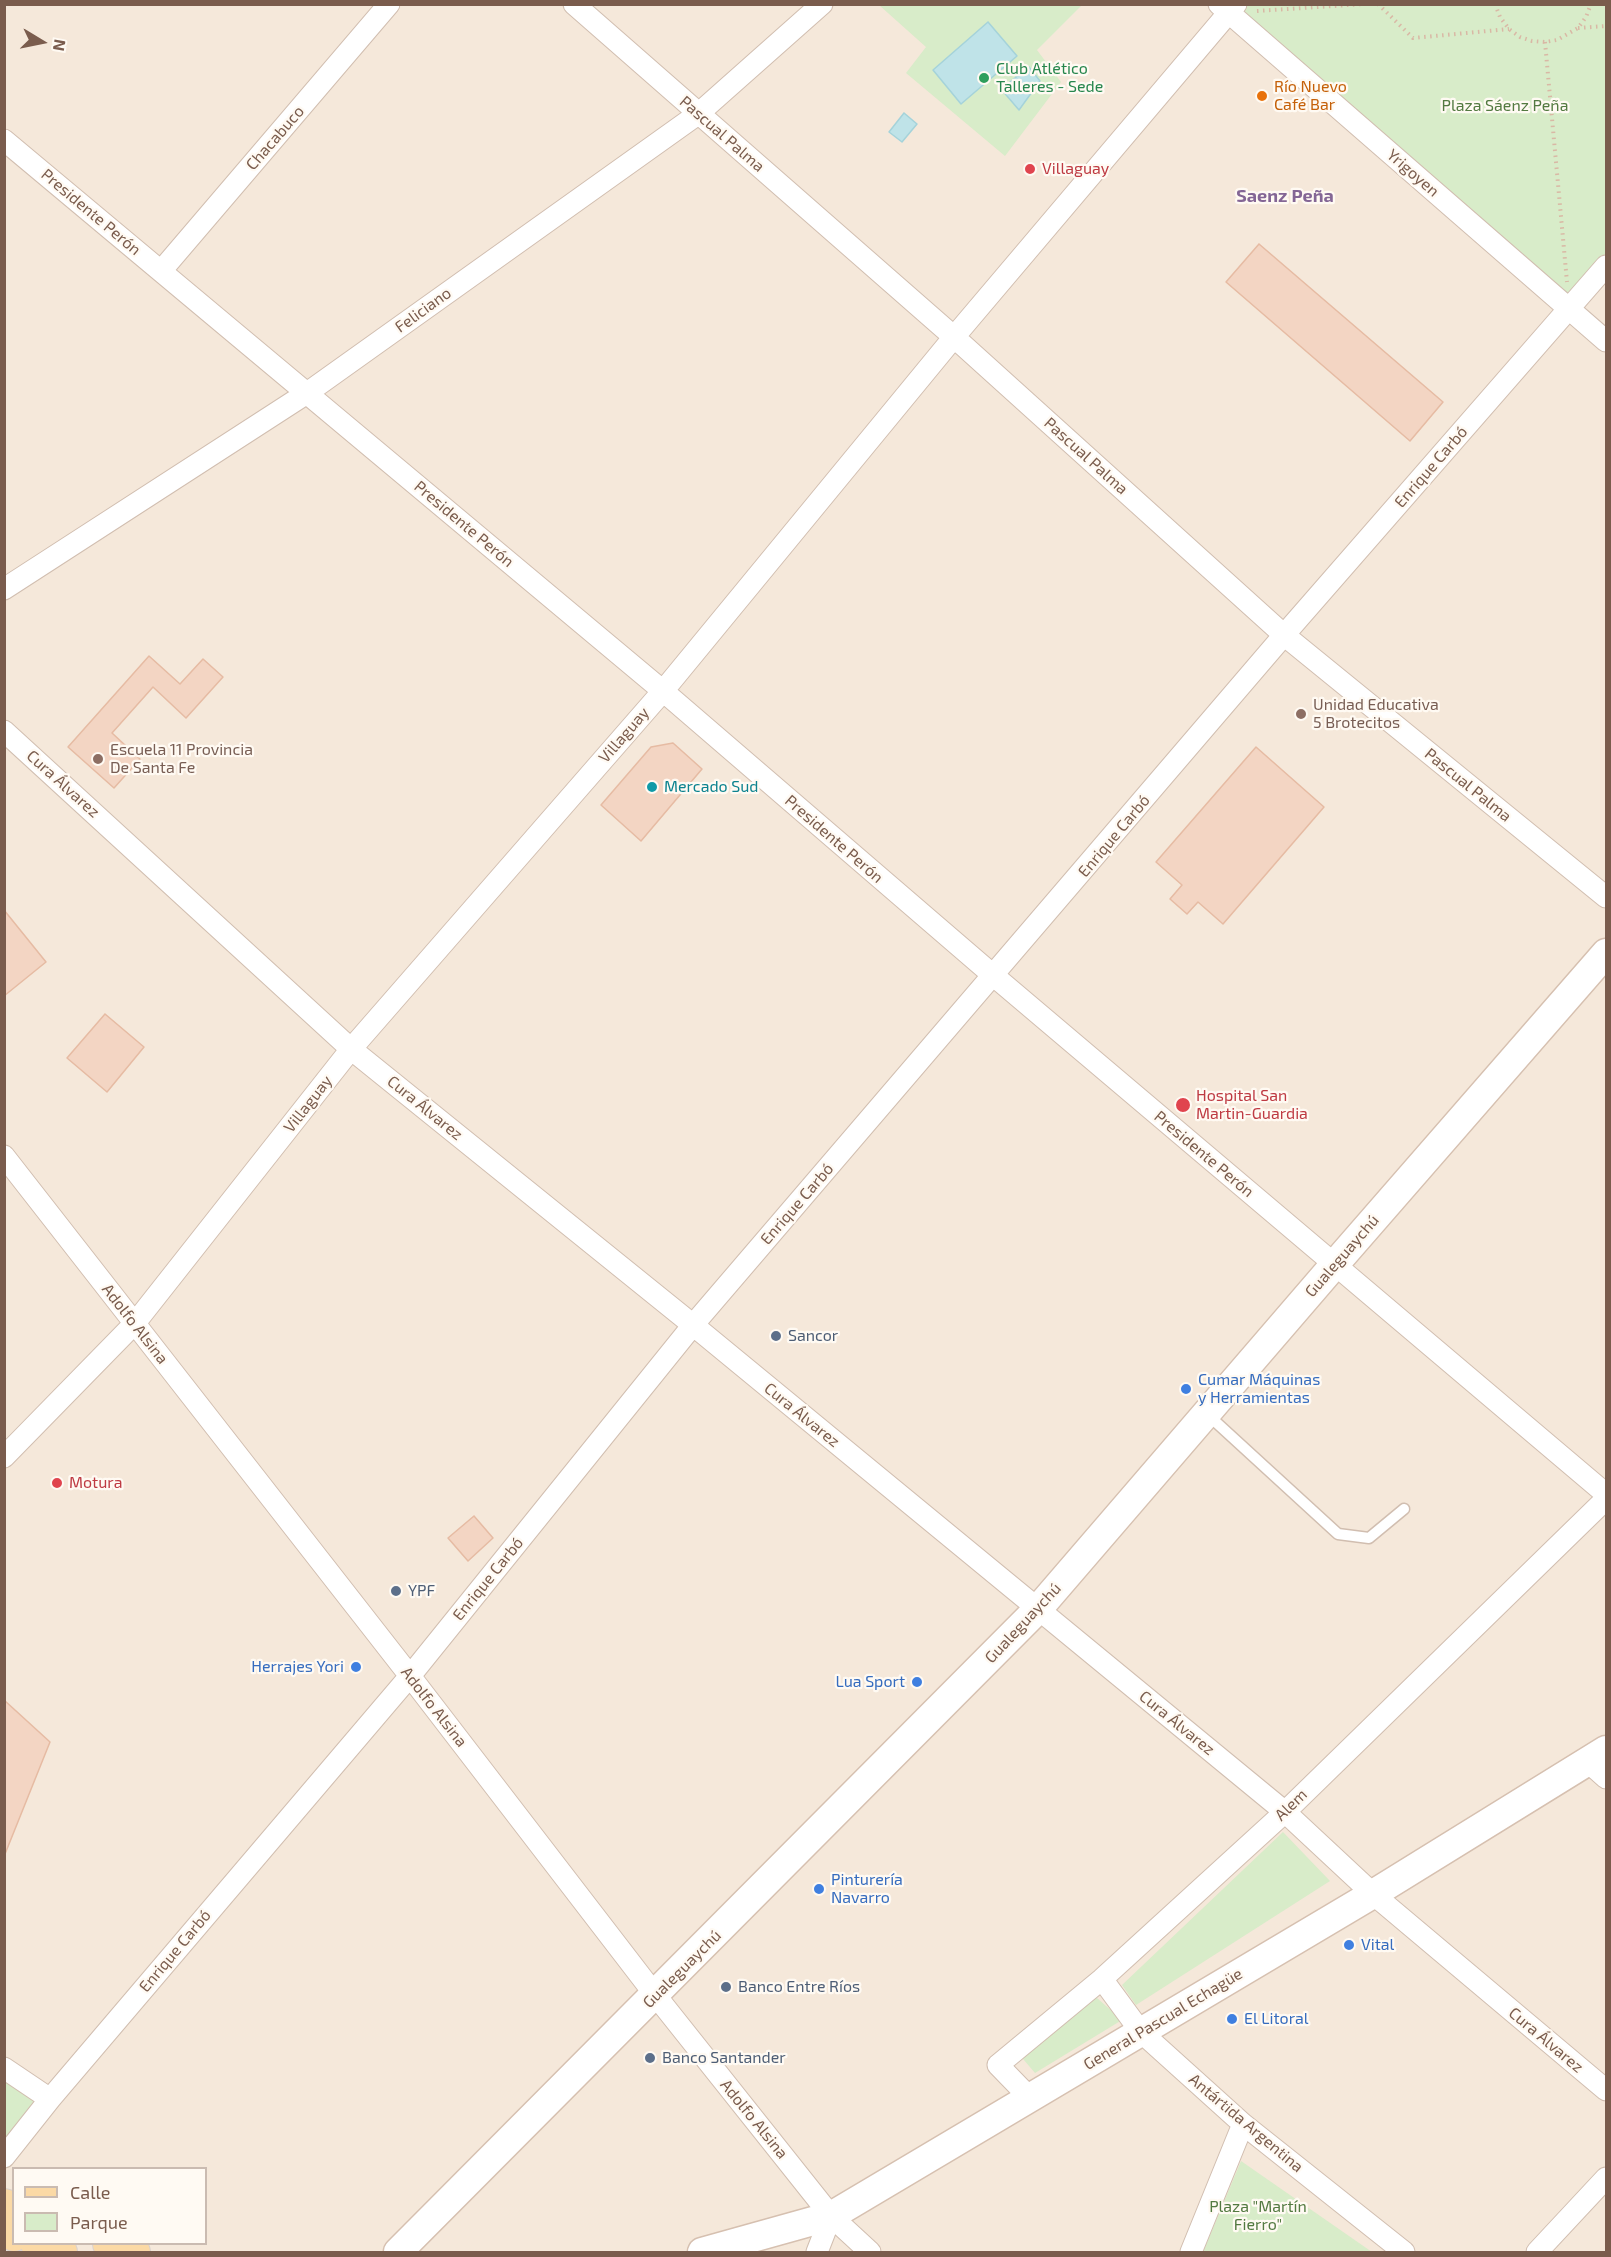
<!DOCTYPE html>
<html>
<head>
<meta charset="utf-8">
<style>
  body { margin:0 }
  #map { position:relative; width:1611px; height:2257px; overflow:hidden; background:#fdf6ec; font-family:"Exo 2",sans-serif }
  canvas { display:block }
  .frame { position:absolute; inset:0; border:6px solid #7a5c4d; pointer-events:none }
  .legend { position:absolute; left:12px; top:2167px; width:195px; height:78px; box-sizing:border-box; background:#fffaf3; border:2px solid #cabbb1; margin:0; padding:8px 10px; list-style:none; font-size:18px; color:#7a5c4d }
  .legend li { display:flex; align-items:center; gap:12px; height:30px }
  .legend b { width:30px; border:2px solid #cabbb1 }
  .north { position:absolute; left:12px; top:12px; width:60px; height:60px; -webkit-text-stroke:4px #fffaf3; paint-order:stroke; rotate:100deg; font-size:16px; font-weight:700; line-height:24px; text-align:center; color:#7a5c4d }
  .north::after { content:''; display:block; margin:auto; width:21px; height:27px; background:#7a5c4d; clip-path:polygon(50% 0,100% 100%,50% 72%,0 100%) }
</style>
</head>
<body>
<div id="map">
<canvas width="1611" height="2257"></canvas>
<div class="frame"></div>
<ul class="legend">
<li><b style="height:8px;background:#fbd9a5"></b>Calle</li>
<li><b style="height:16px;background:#d8ecc9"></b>Parque</li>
</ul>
<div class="north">N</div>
</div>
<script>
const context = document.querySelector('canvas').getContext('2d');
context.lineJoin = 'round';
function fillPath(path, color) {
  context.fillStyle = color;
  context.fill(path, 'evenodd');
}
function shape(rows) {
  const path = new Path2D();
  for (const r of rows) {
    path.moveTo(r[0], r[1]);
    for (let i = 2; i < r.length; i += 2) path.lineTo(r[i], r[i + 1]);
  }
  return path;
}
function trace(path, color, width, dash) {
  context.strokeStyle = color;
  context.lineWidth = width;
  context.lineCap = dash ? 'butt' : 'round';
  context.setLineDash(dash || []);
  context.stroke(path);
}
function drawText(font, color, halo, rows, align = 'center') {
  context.font = font + ' "Exo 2",sans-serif';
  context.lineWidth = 4.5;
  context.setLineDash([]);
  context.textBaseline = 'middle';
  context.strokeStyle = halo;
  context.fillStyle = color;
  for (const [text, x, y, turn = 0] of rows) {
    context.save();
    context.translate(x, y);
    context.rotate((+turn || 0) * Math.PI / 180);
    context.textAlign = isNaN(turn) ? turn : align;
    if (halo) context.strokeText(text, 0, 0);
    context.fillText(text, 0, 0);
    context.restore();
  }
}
fillPath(shape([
  [5,5,1606,5,1606,2252,5,2252],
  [14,2168,206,2168,206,2244,14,2244]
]), '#f5e8da');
fillPath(shape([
  [1245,4,1606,5,1606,253,1568,295,1239,11],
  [879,5,1082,5,1037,50,1061,82,1005,156,906,73,926,47],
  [1283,1832,1330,1881,1136,2005,1122,1985],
  [1089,1991,1122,2020,1035,2073,1018,2053],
  [5,2068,50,2099,5,2157],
  [1241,2161,1372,2252,1203,2252]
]), '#d8ecc9');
const water = shape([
  [988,22,1017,56,961,104,933,70,988,22],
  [1029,67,1040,81,1019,110,1001,89,1029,67],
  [904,113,917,124,902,142,889,132,904,113]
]);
fillPath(water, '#bfe3e8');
trace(water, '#a5d3da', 1.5);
const building = shape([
  [1259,244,1443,402,1410,441,1226,282,1259,244],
  [149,656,180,684,203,659,223,677,186,718,153,687,112,733,140,759,114,788,68,747,149,656],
  [673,743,702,769,641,841,601,805,651,747,673,743],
  [1256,747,1324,807,1223,924,1198,902,1187,914,1170,899,1182,885,1156,862,1256,747],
  [4,910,46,962,4,996,4,910],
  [105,1014,144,1047,107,1092,67,1058,105,1014],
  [474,1516,493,1538,468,1561,448,1538,474,1516],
  [4,1700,50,1742,5,1854,4,1854,4,1700]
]);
fillPath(building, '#f3d5c3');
trace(building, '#e6bba3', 1.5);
const lane = shape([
  [1207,1414,1338,1534,1369,1538,1404,1509]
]);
const street = shape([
  [574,4,954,337,1284,635,1606,897],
  [1219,4,1606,341],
  [4,140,663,691,994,976,1606,1494],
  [161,271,389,4],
  [4,589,307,393,698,114,822,4],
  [4,731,351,1049,693,1325,1285,1812,1373,1894,1606,2090],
  [4,1156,410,1676,656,1996,831,2216,870,2252],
  [4,1457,135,1323,351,1049,663,691,954,337,1236,4],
  [1587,1761,1606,1778],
  [1102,1979,1141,2032,1243,2124,1404,2252],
  [4,2068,50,2099],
  [1031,2099,998,2065,1102,1979,1285,1812,1606,1499],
  [4,2157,50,2099,410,1676,693,1325,1284,635,1606,266],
  [817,2252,831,2216],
  [1191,2252,1243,2124],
  [1537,2252,1606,2178]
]);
const secondary = shape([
  [398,2252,1038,1609,1335,1264,1606,953],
  [702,2252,831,2216,1373,1894,1606,1750]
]);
const primary = shape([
  [4,2205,14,2208],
  [4,2231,14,2235],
  [37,2244,61,2252],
  [109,2244,134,2252]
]);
trace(lane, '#d1beb0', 13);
trace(street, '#d1beb0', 23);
trace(secondary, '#d6c0b0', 31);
trace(primary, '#dad1cd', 34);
trace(shape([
  [1378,4,1413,38,1509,29],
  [1495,4,1500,17,1509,29,1520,37,1532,41,1545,42,1557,40,1578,28,1586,17,1591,4],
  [1257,11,1364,4],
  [1578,28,1606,26],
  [1545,42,1567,282]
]), '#d9b8a5', 4, [1.5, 4.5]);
trace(lane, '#fff', 10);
trace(street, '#fff', 21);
trace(secondary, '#fff', 28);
trace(primary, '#fbd9a5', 32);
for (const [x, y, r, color] of [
  [984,78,6,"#2e9e5b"],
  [1262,96,6,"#e8710a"],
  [1030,169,6,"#e0444e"],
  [1301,714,6,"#8d6e63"],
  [98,759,6,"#8d6e63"],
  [652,787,6,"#0f9aa8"],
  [1183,1105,8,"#e0444e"],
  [776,1336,6,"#5c6f8a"],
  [1186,1389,6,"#3f7fe0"],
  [57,1483,6,"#e0444e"],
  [396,1591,6,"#5c6f8a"],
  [356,1667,6,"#3f7fe0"],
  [917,1682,6,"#3f7fe0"],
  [819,1889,6,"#3f7fe0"],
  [1349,1945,6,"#3f7fe0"],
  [726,1987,6,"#5c6f8a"],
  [1232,2019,6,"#3f7fe0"],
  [650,2058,6,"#5c6f8a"]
]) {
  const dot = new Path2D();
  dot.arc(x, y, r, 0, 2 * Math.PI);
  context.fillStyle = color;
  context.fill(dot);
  trace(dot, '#fffaf3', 2);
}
drawText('16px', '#27864d', '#fffaf3', [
  ["Club Atlético",996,69],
  ["Talleres - Sede",996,87]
], 'left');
drawText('16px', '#c56008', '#fffaf3', [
  ["Río Nuevo",1274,87],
  ["Café Bar",1274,105]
], 'left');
drawText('16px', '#537a41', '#fffaf3', [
  ["Plaza Sáenz Peña",1505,106],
  ["Plaza \"Martín",1258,2207],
  ["Fierro\"",1258,2225]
]);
drawText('16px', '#7a5c4d', '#fffaf3', [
  ["Pascual Palma",722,134,41],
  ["Chacabuco",275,138,-49],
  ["Yrigoyen",1413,173,41],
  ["Presidente Perón",91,212,40],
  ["Feliciano",423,310,-36],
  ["Pascual Palma",1086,456,42],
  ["Enrique Carbó",1431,467,-49],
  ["Presidente Perón",464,524,40],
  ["Villaguay",624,735,-49],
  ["Cura Álvarez",63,784,42],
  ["Pascual Palma",1468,785,39],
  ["Enrique Carbó",1114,836,-50],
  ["Presidente Perón",834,839,41],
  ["Villaguay",308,1104,-52],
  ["Cura Álvarez",425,1108,39],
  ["Presidente Perón",1204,1154,40],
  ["Enrique Carbó",797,1204,-49],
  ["Gualeguaychú",1342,1256,-49],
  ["Adolfo Alsina",135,1324,52],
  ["Cura Álvarez",802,1415,39],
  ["Enrique Carbó",488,1579,-51],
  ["Gualeguaychú",1023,1623,-47],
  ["Adolfo Alsina",434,1707,52],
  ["Cura Álvarez",1177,1723,39],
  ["Alem",1291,1805,-44],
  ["Enrique Carbó",175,1951,-50],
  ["Gualeguaychú",682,1969,-45],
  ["General Pascual Echagüe",1163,2019,-31],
  ["Cura Álvarez",1546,2040,40],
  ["Adolfo Alsina",754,2119,51],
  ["Antártida Argentina",1246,2123,40]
]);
drawText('16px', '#be3a42', '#fffaf3', [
  ["Villaguay",1042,169],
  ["Hospital San",1196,1096],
  ["Martin-Guardia",1196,1114],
  ["Motura",69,1483]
], 'left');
drawText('16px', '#785e54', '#fffaf3', [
  ["Unidad Educativa",1313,705],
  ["5 Brotecitos",1313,723],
  ["Escuela 11 Provincia",110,750],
  ["De Santa Fe",110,768]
], 'left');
drawText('16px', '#0d838f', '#fffaf3', [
  ["Mercado Sud",664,787]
], 'left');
drawText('16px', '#4e5e75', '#fffaf3', [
  ["Sancor",788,1336],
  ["YPF",408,1591],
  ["Banco Entre Ríos",738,1987],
  ["Banco Santander",662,2058]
], 'left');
drawText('16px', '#366cbe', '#fffaf3', [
  ["Cumar Máquinas",1198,1380],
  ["y Herramientas",1198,1398],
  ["Herrajes Yori",344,1667,"right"],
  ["Lua Sport",905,1682,"right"],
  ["Pinturería",831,1880],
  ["Navarro",831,1898],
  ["Vital",1361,1945],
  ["El Litoral",1244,2019]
], 'left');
drawText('bold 18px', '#846695', '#fffaf3', [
  ["Saenz Peña",1285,196]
]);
</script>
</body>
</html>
